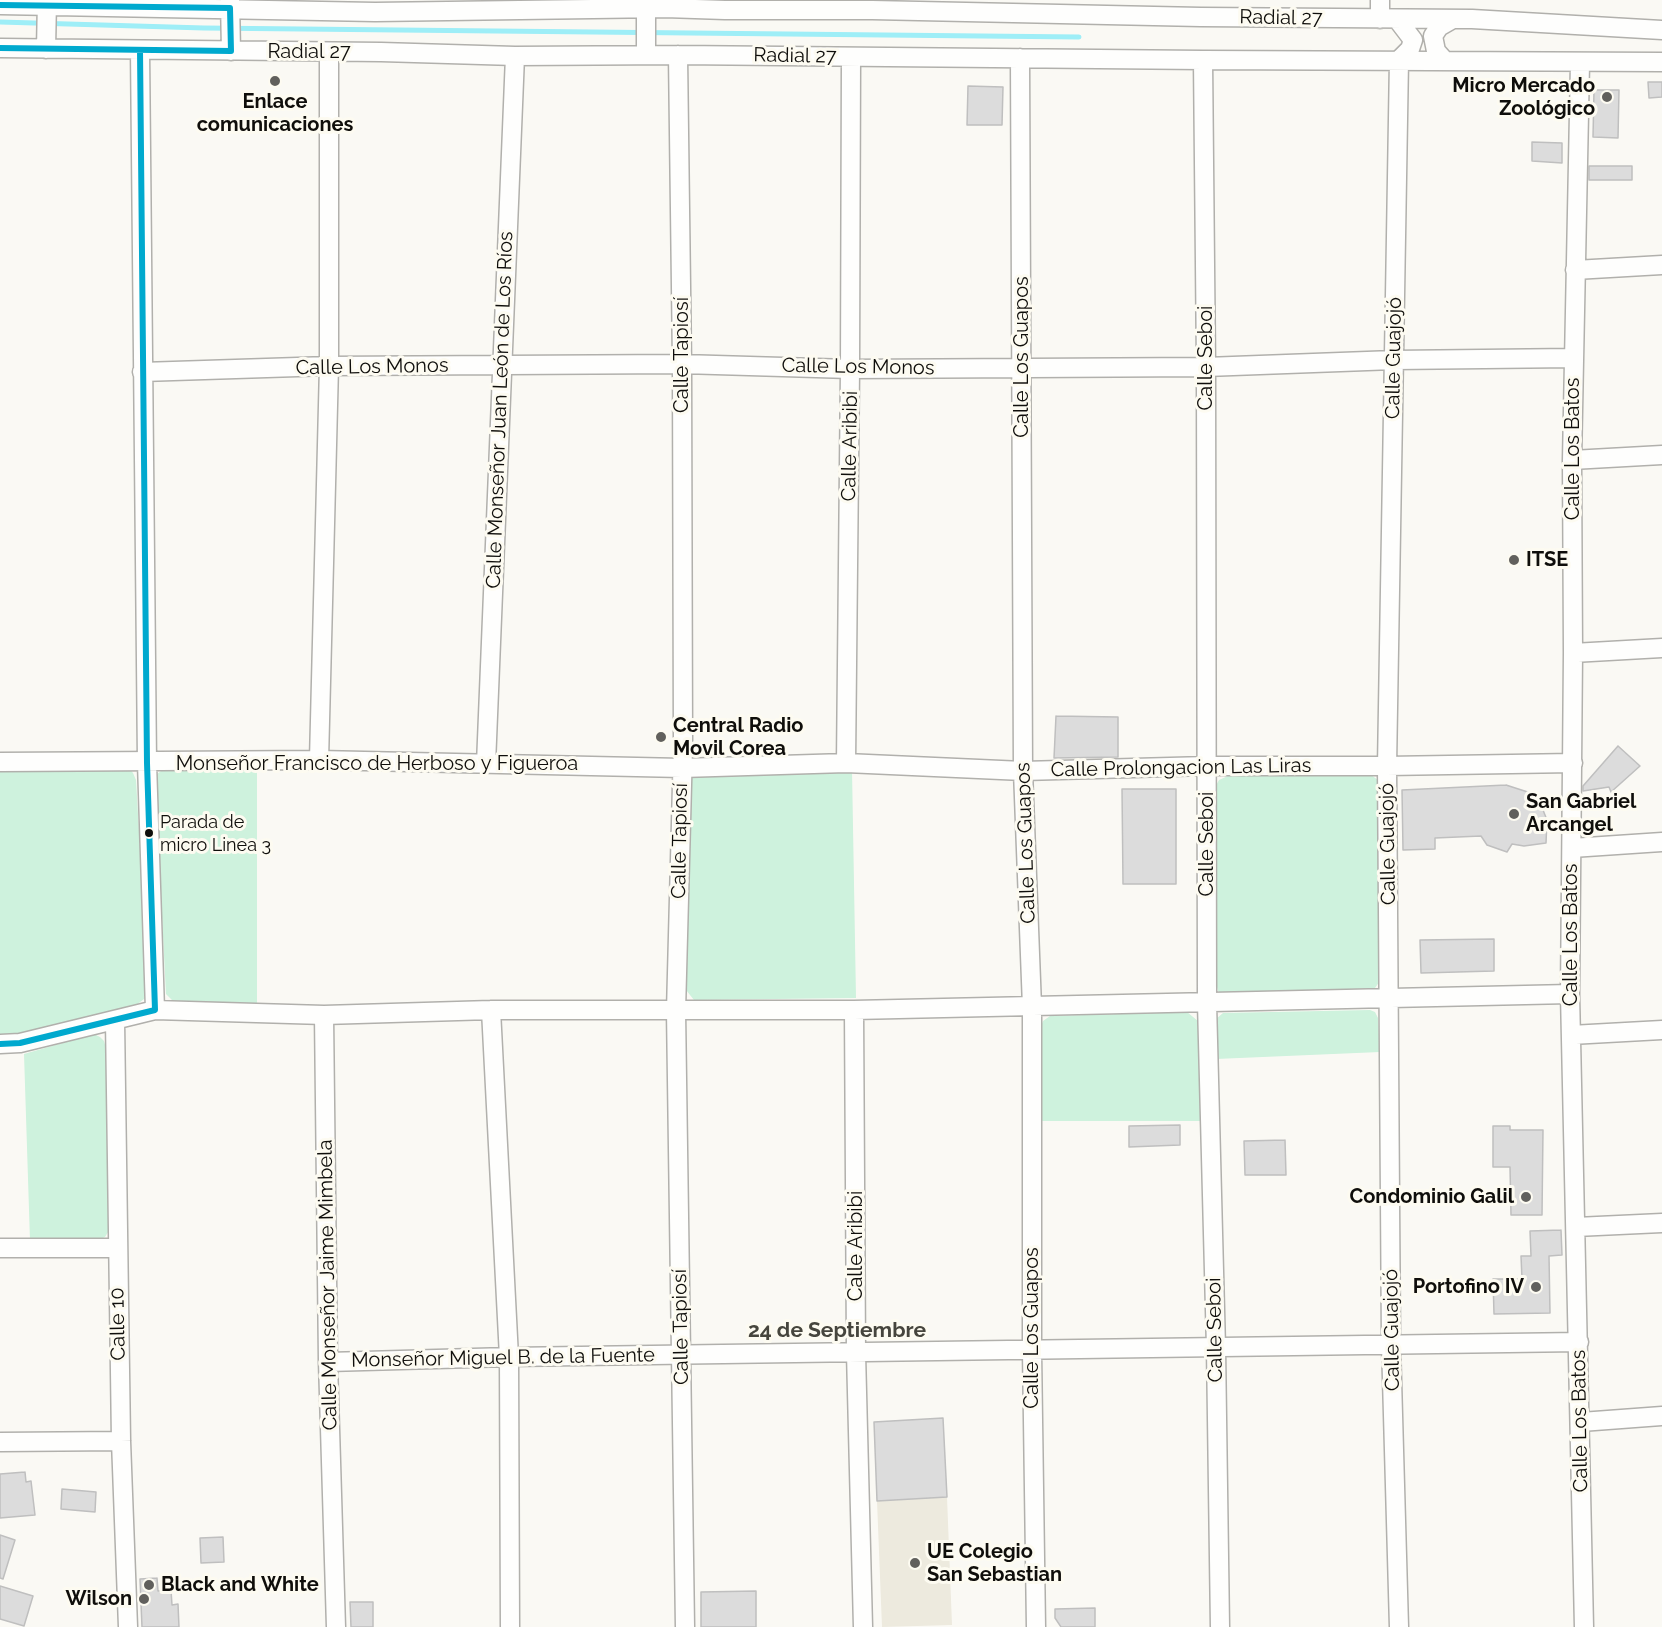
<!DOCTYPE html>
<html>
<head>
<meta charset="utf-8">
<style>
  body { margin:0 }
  canvas { display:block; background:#faf9f4 }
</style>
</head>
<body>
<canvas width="1662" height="1627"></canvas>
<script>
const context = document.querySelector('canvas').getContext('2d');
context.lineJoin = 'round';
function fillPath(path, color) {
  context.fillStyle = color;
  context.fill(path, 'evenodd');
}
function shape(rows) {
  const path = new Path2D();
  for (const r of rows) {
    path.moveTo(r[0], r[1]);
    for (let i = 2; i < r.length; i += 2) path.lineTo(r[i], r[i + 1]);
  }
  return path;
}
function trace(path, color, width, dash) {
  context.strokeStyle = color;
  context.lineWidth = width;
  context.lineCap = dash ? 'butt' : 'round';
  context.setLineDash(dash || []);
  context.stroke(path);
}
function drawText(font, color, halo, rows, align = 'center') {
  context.font = font + ' Raleway,sans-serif';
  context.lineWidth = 6;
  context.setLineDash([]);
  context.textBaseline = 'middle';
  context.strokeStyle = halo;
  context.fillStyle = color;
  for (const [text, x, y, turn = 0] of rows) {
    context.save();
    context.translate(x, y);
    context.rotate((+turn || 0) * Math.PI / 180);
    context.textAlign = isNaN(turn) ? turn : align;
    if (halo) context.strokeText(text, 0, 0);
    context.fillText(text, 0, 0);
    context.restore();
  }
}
fillPath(shape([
  [947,1497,952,1625,882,1627,877,1501]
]), '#edeade');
fillPath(shape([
  [0,767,128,767,133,773,136,780,148,984,144,999,135,1006,27,1036,0,1036],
  [852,769,856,998,694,1000,686,990,684,781,690,774],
  [161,771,257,771,257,1005,176,1004,166,994,155,780,156,775],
  [1371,775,1378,780,1380,791,1380,981,1375,988,1368,992,1222,994,1218,991,1215,978,1214,789,1219,780,1228,776],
  [1370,1010,1375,1012,1378,1018,1380,1052,1216,1059,1216,1019,1223,1013],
  [1187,1012,1198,1021,1201,1121,1040,1121,1040,1029,1043,1021,1050,1016],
  [94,1034,100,1037,104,1041,106,1048,110,1229,105,1237,98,1240,30,1241,24,1054]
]), '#cef2dd');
trace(shape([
  [0,22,204,28,1079,37]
]), '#9eeef7', 5);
const building = shape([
  [1648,82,1662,82,1662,97,1649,98,1648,82],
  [968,86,1003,87,1002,125,967,125,968,86],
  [1594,90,1619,90,1618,138,1593,137,1594,90],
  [1532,142,1562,143,1562,163,1532,161,1532,142],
  [1589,166,1632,166,1632,180,1589,180,1589,166],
  [1056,716,1118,717,1118,757,1054,758,1056,716],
  [1618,746,1640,766,1611,792,1609,787,1583,791,1583,786,1618,746],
  [1506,785,1537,795,1547,820,1546,843,1524,846,1512,844,1507,852,1487,845,1481,836,1435,838,1435,849,1403,850,1402,790,1506,785],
  [1122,789,1176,789,1176,884,1123,884,1122,789],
  [1494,939,1494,971,1421,973,1420,940,1494,939],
  [1180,1125,1180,1145,1129,1147,1129,1126,1180,1125],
  [1493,1126,1510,1126,1510,1130,1543,1130,1542,1215,1511,1215,1510,1167,1493,1167,1493,1126],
  [1285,1140,1286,1175,1245,1175,1244,1141,1285,1140],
  [1561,1230,1562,1255,1549,1256,1550,1313,1494,1314,1493,1279,1522,1279,1521,1256,1531,1256,1530,1231,1561,1230],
  [943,1418,947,1497,877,1501,874,1422,943,1418],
  [25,1472,26,1482,31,1481,35,1515,0,1518,0,1474,25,1472],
  [62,1489,96,1492,95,1512,61,1509,62,1489],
  [0,1535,15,1540,3,1579,0,1578,0,1535],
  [223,1537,224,1562,201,1563,200,1538,223,1537],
  [157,1578,158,1591,171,1590,172,1605,178,1604,179,1627,142,1627,140,1579,157,1578],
  [0,1586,33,1596,24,1626,0,1619,0,1586],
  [756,1591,756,1627,701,1627,701,1592,756,1591],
  [350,1602,373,1602,373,1627,351,1627,350,1602],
  [1095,1608,1095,1627,1061,1627,1055,1618,1055,1609,1095,1608]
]);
fillPath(building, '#dcdcdc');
trace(building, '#bfbfbf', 1.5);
const minor = shape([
  [230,0,231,51],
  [0,5,375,12,665,8,725,10,872,10,1201,17,1472,19,1662,30],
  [646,8,646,55],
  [1380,19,1380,0],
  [1397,19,1413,40,1410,49,1399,60,1387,766,1391,1344,1399,1627],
  [0,48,381,52,515,56,678,55,1203,60,1662,62],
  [46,49,47,0],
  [140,50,147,763,155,1010],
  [678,55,682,364,683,747,676,1011,685,1627],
  [1020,58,1023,771,1032,1007,1032,1351,1036,1627],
  [1203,60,1206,367,1207,1003,1216,1348,1220,1627],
  [1445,61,1436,51,1433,36,1439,27,1453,19],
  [1580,63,1572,460,1573,653,1570,994,1584,1627],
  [1575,270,1662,265],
  [142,372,329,366,682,364,850,369,1206,367,1394,360,1573,358],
  [1572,460,1662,455],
  [1573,653,1662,648],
  [319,760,329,366,329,53],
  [0,762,319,760,682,768,846,763,1023,771,1207,766,1387,766,1573,763],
  [846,763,850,369,851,57],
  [486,764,515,56],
  [1572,848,1662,842],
  [491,1010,509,1357,510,1627],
  [854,1010,856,1353,863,1627],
  [324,1015,328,1362,336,1627],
  [115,1020,121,1441,128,1627],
  [1571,1035,1662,1030],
  [0,1044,20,1043,155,1010,324,1015,491,1010,854,1010,1570,994],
  [1576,1227,1662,1223],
  [0,1248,117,1248],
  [328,1362,509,1357,1579,1342],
  [1581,1422,1662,1416],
  [0,1442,121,1441]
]);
trace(minor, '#b1b0ac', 21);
trace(minor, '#fefefd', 18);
trace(shape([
  [0,5,230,8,231,51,0,48],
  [0,1044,20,1043,155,1010,147,763,140,50]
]), '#00a9ce', 6);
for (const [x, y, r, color] of [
  [275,81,6,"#61605d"],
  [1607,97,6,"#61605d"],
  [1514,560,6,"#61605d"],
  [661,737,6,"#61605d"],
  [1514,814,6,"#61605d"],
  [149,833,5,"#0f0e0b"],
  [1526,1197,6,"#61605d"],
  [1536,1287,6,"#61605d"],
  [915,1563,6,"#61605d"],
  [149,1585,6,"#61605d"],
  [144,1599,6,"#61605d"]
]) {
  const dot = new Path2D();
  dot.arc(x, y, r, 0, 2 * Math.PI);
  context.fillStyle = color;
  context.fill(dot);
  trace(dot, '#fdfbf1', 2);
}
drawText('18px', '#0f0e0b', '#fdfbf1', [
  ["Parada de",160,823],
  ["micro Linea 3",160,846]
], 'left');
drawText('20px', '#0f0e0b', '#fdfbf1', [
  ["Radial 27",1281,18,1],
  ["Radial 27",309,52],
  ["Radial 27",795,56,1],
  ["Calle Tapiosí",682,355,-90],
  ["Calle Los Guapos",1022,357,-90],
  ["Calle Seboi",1206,358,-90],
  ["Calle Guajojó",1394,358,-89],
  ["Calle Los Monos",372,367,-1],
  ["Calle Los Monos",858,367,1],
  ["Calle Monseñor Juan León de Los Ríos",500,410,-88],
  ["Calle Aribibi",850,446,-89],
  ["Calle Los Batos",1573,449,-90],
  ["Monseñor Francisco de Herboso y Figueroa",377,764],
  ["Calle Prolongacion Las Liras",1181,768,-1],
  ["Calle Tapiosí",680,841,-89],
  ["Calle Los Guapos",1026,843,-92],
  ["Calle Seboi",1207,844,-90],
  ["Calle Guajojó",1388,844,-91],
  ["Calle Los Batos",1571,935,-90],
  ["Calle Aribibi",856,1246,-90],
  ["Calle Monseñor Jaime Mimbela",328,1285,-91],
  ["Calle 10",118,1324,-91],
  ["Calle Tapiosí",681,1327,-91],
  ["Calle Los Guapos",1032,1328,-90],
  ["Calle Seboi",1215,1330,-91],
  ["Calle Guajojó",1392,1330,-91],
  ["Monseñor Miguel B. de la Fuente",503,1358,-1],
  ["Calle Los Batos",1580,1421,-91]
]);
drawText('bold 20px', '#0f0e0b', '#fdfbf1', [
  ["Micro Mercado",1595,86,"right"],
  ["Zoológico",1595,109,"right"],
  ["Enlace",275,102,"center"],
  ["comunicaciones",275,125,"center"],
  ["ITSE",1526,560],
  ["Central Radio",673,726],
  ["Movil Corea",673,749],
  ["San Gabriel",1526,802],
  ["Arcangel",1526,825],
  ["Condominio Galil",1514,1197,"right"],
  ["Portofino IV",1524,1287,"right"],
  ["UE Colegio",927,1552],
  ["San Sebastian",927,1575],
  ["Black and White",161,1585],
  ["Wilson",132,1599,"right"]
], 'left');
drawText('bold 21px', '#46453d', '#fdfbf1', [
  ["24 de Septiembre",837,1331]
]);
</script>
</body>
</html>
